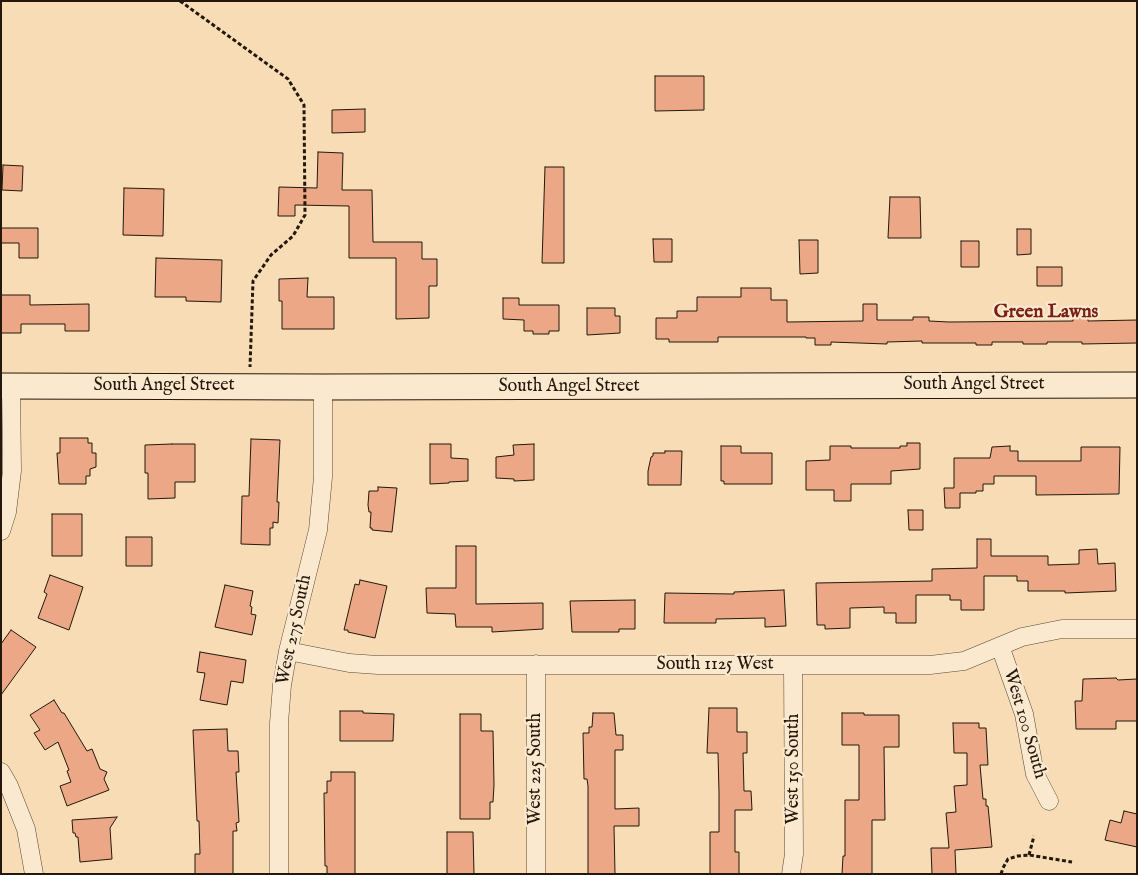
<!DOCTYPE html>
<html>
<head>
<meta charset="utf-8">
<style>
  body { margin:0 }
  #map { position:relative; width:1138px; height:875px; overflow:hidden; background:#f7dcb5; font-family:"IM FELL English",serif }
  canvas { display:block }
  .frame { position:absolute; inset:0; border:2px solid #23180b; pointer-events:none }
</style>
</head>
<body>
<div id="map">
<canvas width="1138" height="875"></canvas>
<div class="frame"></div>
</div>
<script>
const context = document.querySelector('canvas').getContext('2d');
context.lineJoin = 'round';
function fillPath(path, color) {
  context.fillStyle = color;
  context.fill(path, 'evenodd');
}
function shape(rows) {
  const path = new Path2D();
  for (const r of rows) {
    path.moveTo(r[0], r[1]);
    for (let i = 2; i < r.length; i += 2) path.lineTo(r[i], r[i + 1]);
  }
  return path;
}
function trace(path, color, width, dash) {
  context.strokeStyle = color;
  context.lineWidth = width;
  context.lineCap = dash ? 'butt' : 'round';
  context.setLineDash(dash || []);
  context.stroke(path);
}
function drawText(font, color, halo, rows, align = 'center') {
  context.font = font + ' "IM FELL English",serif';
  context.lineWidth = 4.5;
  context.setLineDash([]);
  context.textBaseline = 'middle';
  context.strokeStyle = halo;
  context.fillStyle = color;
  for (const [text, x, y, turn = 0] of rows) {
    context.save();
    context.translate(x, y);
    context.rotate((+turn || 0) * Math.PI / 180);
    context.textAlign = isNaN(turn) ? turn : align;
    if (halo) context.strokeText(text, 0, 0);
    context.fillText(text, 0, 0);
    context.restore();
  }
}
const building = shape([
  [655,76,704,76,704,110,655,111,655,76],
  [365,109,365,132,332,133,332,110,365,109],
  [318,152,343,153,342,190,372,190,373,242,422,242,422,259,437,259,437,286,429,286,429,318,396,319,396,258,349,258,349,206,295,205,295,216,278,216,279,187,317,188,318,152],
  [3,165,23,166,22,191,2,190,3,165],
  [545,167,564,167,564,263,542,263,545,167],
  [124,188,164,189,163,236,123,235,124,188],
  [890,197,920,197,921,238,888,238,890,197],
  [1,228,38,228,38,258,19,258,19,243,1,243,1,228],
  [1017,229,1031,229,1031,254,1017,255,1017,229],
  [653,239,672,239,672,262,654,262,653,239],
  [799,240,818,240,818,273,800,274,799,240],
  [961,241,979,241,979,267,961,267,961,241],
  [156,258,222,260,221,302,186,301,186,297,155,297,156,258],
  [1037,267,1062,267,1062,286,1037,286,1037,267],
  [308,278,307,297,334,297,334,329,282,329,282,301,279,301,279,279,308,278],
  [741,288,771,288,771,300,787,300,787,322,863,321,863,304,877,304,877,320,913,320,913,317,929,317,929,321,949,322,1073,321,1073,318,1088,318,1088,321,1137,320,1137,343,1082,344,1082,342,1047,342,1047,344,1023,344,1023,342,992,342,992,345,976,345,976,343,922,343,922,341,887,342,887,344,831,342,831,345,815,345,815,338,806,338,806,337,718,337,718,342,669,342,669,339,656,339,656,318,677,318,677,311,697,311,697,297,741,297,741,288],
  [1,295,30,295,30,305,89,304,89,331,65,331,65,324,21,324,21,333,1,333,1,295],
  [503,298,519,298,519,305,559,305,559,331,549,331,549,334,533,334,533,331,524,331,524,320,503,319,503,298],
  [587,308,615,308,615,316,620,316,620,333,587,335,587,308],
  [60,438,88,438,88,443,92,443,92,453,96,453,96,467,90,469,90,476,86,476,86,484,59,484,57,453,60,453,60,438],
  [251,439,280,440,277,502,279,502,278,523,273,522,273,528,270,528,270,545,241,544,242,496,249,496,251,439],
  [907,443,920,443,920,469,891,471,891,484,851,484,851,501,834,501,834,490,806,490,806,461,830,460,830,446,851,446,851,448,900,448,900,446,907,446,907,443],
  [172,444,195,444,195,482,175,482,175,498,148,499,148,473,145,473,145,445,172,444],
  [430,444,451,444,451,458,468,459,468,481,449,482,449,483,430,484,430,444],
  [534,444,534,480,514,481,514,479,496,478,496,457,514,455,513,445,534,444],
  [721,446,741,446,741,453,772,453,772,484,724,484,724,481,721,481,721,446],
  [1010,446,1010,451,1018,451,1018,461,1081,461,1081,447,1120,447,1119,494,1036,495,1036,476,994,476,994,484,983,484,983,491,976,491,976,493,960,493,960,508,945,508,944,488,954,488,954,458,990,458,992,447,1010,446],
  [665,451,682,451,681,485,648,485,648,471,651,457,653,456,653,453,665,453,665,451],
  [378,487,397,488,392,532,372,530,372,528,370,528,371,512,369,512,368,505,369,491,378,491,378,487],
  [908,510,923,510,923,530,909,530,908,510],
  [52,514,82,514,82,556,52,556,52,514],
  [126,537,152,537,152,566,126,566,126,537],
  [977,539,991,539,991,556,1048,556,1048,565,1079,564,1079,550,1097,549,1098,564,1115,563,1116,591,1065,593,1065,591,1028,591,1028,581,1017,581,1017,576,984,576,984,610,961,610,961,600,950,600,950,595,916,595,916,623,896,623,896,613,884,613,884,607,850,608,850,628,825,629,825,625,817,625,816,583,932,581,932,569,977,568,977,539],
  [456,546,476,546,476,604,543,603,543,629,492,632,492,627,456,627,455,614,427,613,426,588,456,588,456,546],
  [50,575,83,587,69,630,38,618,47,594,44,592,50,575],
  [360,580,387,586,375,638,348,632,348,630,344,630,355,584,359,585,360,580],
  [225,585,253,591,250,606,252,607,251,614,256,615,252,635,215,627,225,585],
  [784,590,786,626,765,627,765,618,716,619,716,623,664,623,665,593,734,594,734,592,784,590],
  [635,600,635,629,619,629,619,632,572,632,570,601,635,600],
  [11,630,36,647,1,695,1,644,11,630],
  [200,652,246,660,243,683,231,681,227,705,200,700,205,673,197,672,200,652],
  [1116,678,1118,680,1137,679,1137,721,1116,721,1116,729,1076,729,1075,701,1082,701,1083,679,1116,678],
  [54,700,62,713,64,713,87,751,92,749,100,769,107,772,104,779,109,790,67,806,60,786,71,782,67,771,69,770,58,742,45,750,34,733,40,730,30,715,54,700],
  [709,708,737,708,737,732,747,732,747,753,743,753,744,791,751,791,752,810,735,810,735,852,739,852,739,874,710,874,710,832,719,832,719,793,718,753,707,753,709,708],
  [340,711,363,711,363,713,394,714,393,741,340,741,340,711],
  [593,713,614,713,616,735,623,735,623,750,615,750,615,809,639,808,639,826,614,826,615,874,588,874,588,786,587,779,584,779,583,733,589,733,589,727,592,727,593,713],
  [842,713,864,713,864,715,899,715,899,747,884,747,885,820,872,820,872,874,842,874,843,856,845,856,845,800,859,800,859,745,842,745,842,713],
  [460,714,481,714,481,731,493,731,494,785,493,802,490,802,490,819,460,819,460,714],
  [953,723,979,723,979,728,986,728,988,765,980,765,983,799,986,799,986,806,988,806,992,847,955,850,956,874,932,874,931,848,949,848,946,813,956,812,954,786,967,785,967,753,954,753,953,723],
  [227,729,228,751,238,751,239,772,236,772,239,822,236,823,237,831,233,831,233,874,195,874,195,854,200,854,199,821,197,821,193,730,227,729],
  [331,772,355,772,355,874,327,874,327,866,325,866,324,793,327,793,327,781,331,781,331,772],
  [1124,811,1137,814,1137,847,1105,840,1110,820,1121,823,1124,811],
  [117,817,110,828,112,859,80,862,78,837,76,837,75,833,73,833,72,820,117,817],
  [447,832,473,832,474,874,447,874,447,832]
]);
fillPath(building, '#eba786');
trace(building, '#23180b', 1);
const street = shape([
  [1,531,7,512,12,471,11,386],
  [1000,646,1024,714,1035,774,1049,801],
  [288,651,349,663,378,665,930,665,964,661,1022,637,1062,629,1137,629],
  [1,772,9,786,26,829,34,874],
  [279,874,279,723,282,685,288,651,318,530,323,477,323,387],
  [536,874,536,664],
  [791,874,794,854,793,665]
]);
const secondary = shape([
  [1,386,323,387,1137,385]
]);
trace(street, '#584936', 19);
trace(secondary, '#23180b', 27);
trace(shape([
  [180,1,288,79,304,105,305,215,293,236,271,255,253,281,250,367],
  [1029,855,1034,836],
  [1001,874,1003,868,1008,859,1018,856,1029,855,1072,862]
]), '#23180b', 3, [4, 2.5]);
trace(street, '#fae8cf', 18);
trace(secondary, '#fae8cf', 25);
drawText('18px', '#23180b', '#fae8cf', [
  ["South Angel Street",974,385],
  ["South Angel Street",164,386],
  ["South Angel Street",569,387],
  ["West 275 South",295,630,-78],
  ["South 1125 West",715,665],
  ["West 100 South",1024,724,74],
  ["West 225 South",536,769,-90],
  ["West 150 South",794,769,-90]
]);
drawText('bold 19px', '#7a1f14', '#fae8cf', [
  ["Green Lawns",1046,313]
]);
</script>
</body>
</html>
